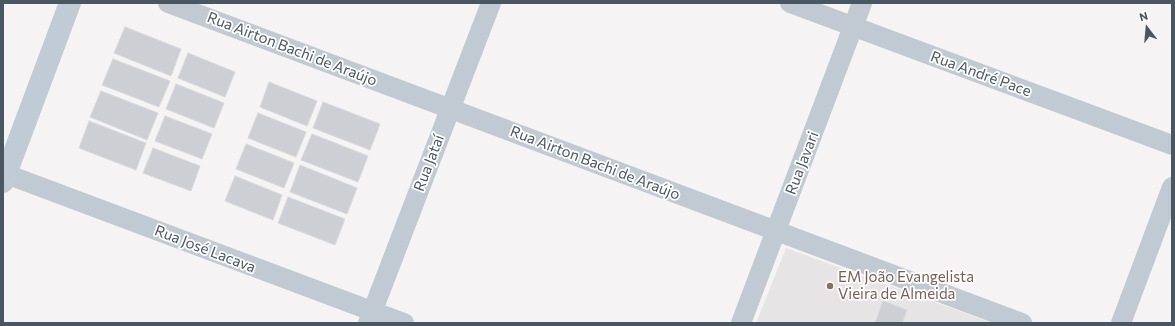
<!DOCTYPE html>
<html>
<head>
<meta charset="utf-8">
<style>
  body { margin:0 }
  #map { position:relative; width:1175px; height:326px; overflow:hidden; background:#f5f3f3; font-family:Commissioner,sans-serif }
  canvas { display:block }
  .frame { position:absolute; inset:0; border:4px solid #4a5661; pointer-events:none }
  .north { position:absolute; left:1127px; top:8px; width:40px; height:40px; -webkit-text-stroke:3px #fff; paint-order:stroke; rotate:344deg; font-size:11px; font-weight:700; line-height:16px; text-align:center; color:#4a5661 }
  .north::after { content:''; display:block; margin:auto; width:14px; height:18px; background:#4a5661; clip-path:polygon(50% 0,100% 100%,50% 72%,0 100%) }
</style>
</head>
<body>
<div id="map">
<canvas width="1175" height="326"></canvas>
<div class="frame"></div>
<div class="north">N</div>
</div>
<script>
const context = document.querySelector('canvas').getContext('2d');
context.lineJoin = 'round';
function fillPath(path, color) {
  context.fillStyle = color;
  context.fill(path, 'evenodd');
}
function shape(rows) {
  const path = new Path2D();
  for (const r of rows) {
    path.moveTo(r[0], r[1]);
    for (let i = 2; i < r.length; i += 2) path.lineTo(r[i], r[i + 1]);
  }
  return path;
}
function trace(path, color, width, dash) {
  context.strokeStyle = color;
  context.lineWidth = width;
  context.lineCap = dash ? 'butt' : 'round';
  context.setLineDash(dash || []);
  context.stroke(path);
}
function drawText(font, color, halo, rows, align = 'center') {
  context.font = font + ' Commissioner,sans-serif';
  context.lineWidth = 3.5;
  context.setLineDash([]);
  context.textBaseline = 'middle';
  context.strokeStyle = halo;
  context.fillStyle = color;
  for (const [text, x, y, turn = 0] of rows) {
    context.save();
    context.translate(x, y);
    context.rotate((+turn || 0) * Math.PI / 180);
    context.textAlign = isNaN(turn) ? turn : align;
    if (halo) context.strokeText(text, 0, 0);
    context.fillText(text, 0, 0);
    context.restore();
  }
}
fillPath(shape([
  [786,248,992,323,756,323]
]), '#e6e4e5');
const building = shape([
  [125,27,181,49,171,76,114,53,125,27],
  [188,53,235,72,225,97,178,78,188,53],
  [113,59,170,81,159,107,102,85,113,59],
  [269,82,317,101,307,126,260,107,269,82],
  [176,84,224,103,214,128,166,109,176,84],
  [101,91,158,113,147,140,90,117,101,91],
  [323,102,380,124,370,150,313,128,323,102],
  [258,113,306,132,296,157,248,138,258,113],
  [165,116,212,134,202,159,155,141,165,116],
  [89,121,146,143,136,170,79,148,89,121],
  [312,134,368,156,358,182,301,160,312,134],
  [246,144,294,163,284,188,236,169,246,144],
  [153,148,200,166,191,191,143,173,153,148],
  [300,165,357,188,347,214,290,192,300,165],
  [235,176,282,195,273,220,225,201,235,176],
  [288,197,345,219,335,245,278,223,288,197],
  [883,301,907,310,902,323,875,323,883,301]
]);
fillPath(building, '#cdcfd5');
trace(building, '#d7d9de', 1);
trace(shape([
  [168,3,1022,323],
  [790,3,1172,145],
  [6,174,404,323],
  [368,323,491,3],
  [741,323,862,3],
  [1121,323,1172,187]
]), '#c1cad2', 20);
trace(shape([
  [3,182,70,3]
]), '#c1cbd6', 22);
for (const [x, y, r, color] of [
  [830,286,4,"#8d6e63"]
]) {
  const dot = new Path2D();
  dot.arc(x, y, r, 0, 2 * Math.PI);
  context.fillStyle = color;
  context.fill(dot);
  trace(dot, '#fff', 1.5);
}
drawText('15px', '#4a5661', '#fff', [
  ["Rua Airton Bachi de Araújo",292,49,21],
  ["Rua André Pace",981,74,20],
  ["Rua Jataí",429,163,-69],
  ["Rua Airton Bachi de Araújo",595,163,21],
  ["Rua Javari",802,163,-69],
  ["Rua José Lacava",205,249,21]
]);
drawText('15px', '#785e54', '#fff', [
  ["EM João Evangelista",838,277],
  ["Vieira de Almeida",838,294]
], 'left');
</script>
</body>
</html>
